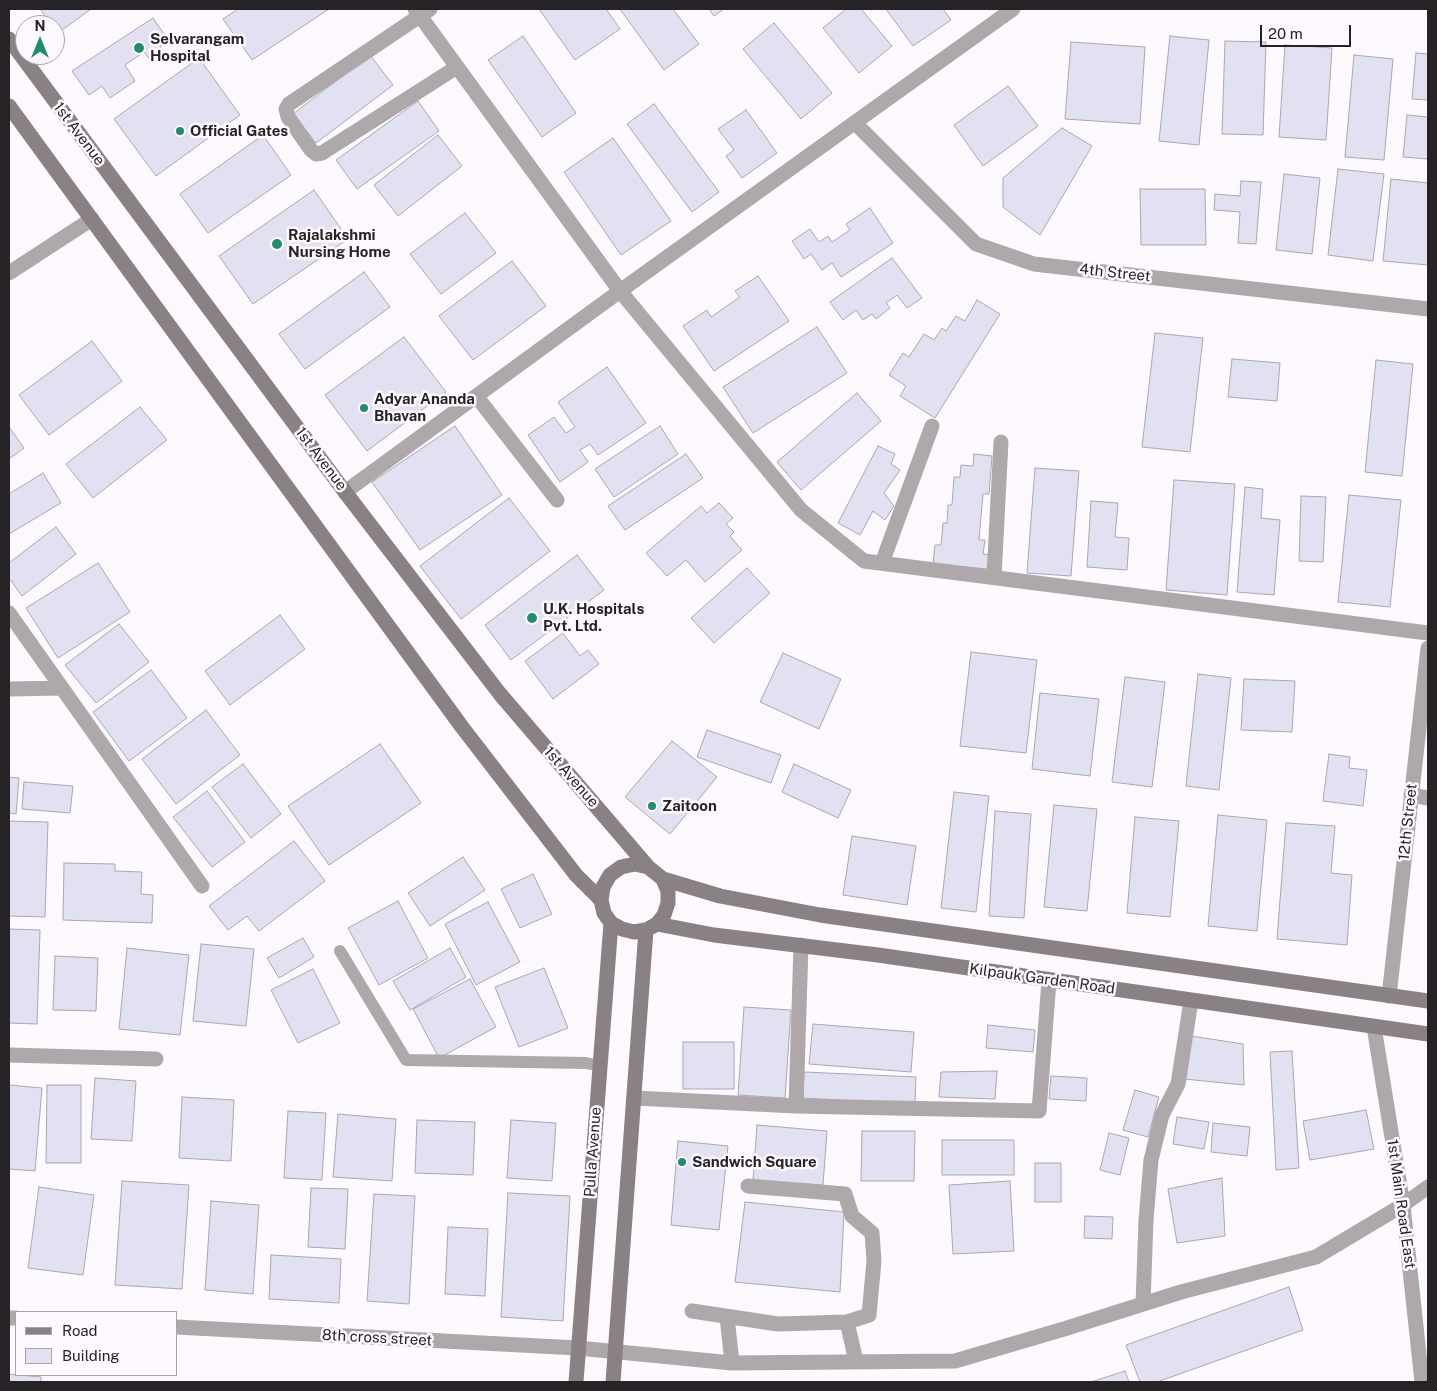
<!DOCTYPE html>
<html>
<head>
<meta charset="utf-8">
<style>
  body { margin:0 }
  #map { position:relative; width:1437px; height:1391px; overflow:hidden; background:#fef9ff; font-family:"Public Sans",sans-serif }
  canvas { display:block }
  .frame { position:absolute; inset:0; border:10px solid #262226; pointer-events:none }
  .legend { position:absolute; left:15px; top:1311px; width:162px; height:65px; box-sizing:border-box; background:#fef9ff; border:1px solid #a8a3a8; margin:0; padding:6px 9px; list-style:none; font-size:15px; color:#262226 }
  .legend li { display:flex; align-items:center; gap:10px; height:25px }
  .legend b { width:25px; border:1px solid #a8a3a8 }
  .north { position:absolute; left:15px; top:15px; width:50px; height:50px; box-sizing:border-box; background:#fef9ff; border:1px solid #a8a3a8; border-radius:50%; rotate:0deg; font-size:14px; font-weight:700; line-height:20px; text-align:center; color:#262226 }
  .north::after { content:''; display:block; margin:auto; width:18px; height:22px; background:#208d6d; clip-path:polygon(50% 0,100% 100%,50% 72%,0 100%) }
  .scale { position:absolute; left:1260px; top:25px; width:91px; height:22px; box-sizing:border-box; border:2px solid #262226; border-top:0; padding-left:6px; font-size:15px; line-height:18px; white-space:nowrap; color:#262226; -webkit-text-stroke:4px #fef9ff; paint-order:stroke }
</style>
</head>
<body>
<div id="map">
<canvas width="1437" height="1391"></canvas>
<div class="frame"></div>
<ul class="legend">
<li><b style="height:6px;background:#898184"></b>Road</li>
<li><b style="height:14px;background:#e2e1f2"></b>Building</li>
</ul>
<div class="north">N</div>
<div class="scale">20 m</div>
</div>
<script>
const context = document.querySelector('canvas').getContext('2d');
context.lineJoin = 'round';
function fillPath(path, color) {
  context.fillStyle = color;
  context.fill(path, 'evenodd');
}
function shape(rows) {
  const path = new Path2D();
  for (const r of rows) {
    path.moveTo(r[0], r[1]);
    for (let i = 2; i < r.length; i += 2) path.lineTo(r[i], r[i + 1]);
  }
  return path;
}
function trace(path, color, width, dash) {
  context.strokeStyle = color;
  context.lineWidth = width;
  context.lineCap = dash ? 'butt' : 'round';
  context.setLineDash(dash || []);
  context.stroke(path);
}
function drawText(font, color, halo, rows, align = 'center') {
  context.font = font + ' "Public Sans",sans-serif';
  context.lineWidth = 5;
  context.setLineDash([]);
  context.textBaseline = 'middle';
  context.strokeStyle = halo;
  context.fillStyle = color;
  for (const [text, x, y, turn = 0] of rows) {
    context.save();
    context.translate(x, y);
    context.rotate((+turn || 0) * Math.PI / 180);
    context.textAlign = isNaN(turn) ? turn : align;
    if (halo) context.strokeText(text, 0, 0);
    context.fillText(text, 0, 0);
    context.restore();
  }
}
const building = shape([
  [40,9,91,9,58,33,55,30,55,25,52,25,40,9],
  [238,9,329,9,252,60,223,19,238,9],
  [539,9,606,9,620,29,575,60,539,9],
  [620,9,673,9,699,44,664,70,620,9],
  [709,9,724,9,714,16,709,9],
  [846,9,861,9,892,46,859,73,823,28,846,9],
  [886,9,943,9,951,20,913,46,886,9],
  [153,18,168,40,160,46,163,51,150,60,144,52,125,65,135,81,110,98,102,86,89,95,72,71,153,18],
  [774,23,832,93,801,119,743,49,774,23],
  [523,36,576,113,542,137,488,60,523,36],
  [1170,36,1209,40,1199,145,1159,141,1170,36],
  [1225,41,1266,42,1263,135,1222,134,1225,41],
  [1071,42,1145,47,1140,124,1065,119,1071,42],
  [1285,45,1332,48,1326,140,1279,137,1285,45],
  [1416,53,1428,54,1428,100,1412,99,1416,53],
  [370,55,393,85,316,143,293,114,370,55],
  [1354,55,1393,59,1384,160,1345,157,1354,55],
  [199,58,240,115,156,176,114,119,199,58],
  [1008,86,1038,126,983,166,954,125,1008,86],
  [418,101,439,131,357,189,336,160,418,101],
  [654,104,719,192,692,212,627,124,654,104],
  [746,110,777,153,742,178,726,156,734,150,718,129,746,110],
  [1407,115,1428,117,1428,159,1403,157,1407,115],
  [1062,128,1092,146,1040,235,1003,207,1003,178,1062,128],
  [263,135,291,175,208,233,180,194,263,135],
  [438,135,462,166,398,216,374,185,438,135],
  [613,138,671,221,621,255,564,172,613,138],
  [1338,169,1384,174,1373,261,1328,255,1338,169],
  [1284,174,1320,178,1312,254,1276,250,1284,174],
  [1391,179,1428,183,1428,265,1383,261,1391,179],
  [1241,181,1261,182,1256,244,1238,243,1240,212,1214,210,1215,194,1240,196,1241,181],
  [1140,189,1205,189,1206,245,1141,245,1140,189],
  [314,190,348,239,253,304,219,256,314,190],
  [870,208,893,243,841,277,832,263,822,270,811,254,804,259,792,241,810,229,819,242,828,236,832,242,850,230,846,224,870,208],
  [465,213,496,253,441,294,410,254,465,213],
  [892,258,922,298,907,308,897,295,886,303,890,308,876,319,872,314,863,320,856,310,843,320,830,302,892,258],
  [512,261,546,306,473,360,439,316,512,261],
  [364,272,390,307,305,369,279,334,364,272],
  [758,276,789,321,714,371,683,326,707,310,711,317,740,297,735,291,758,276],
  [977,300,1000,314,935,418,900,396,906,386,889,375,903,353,909,357,924,334,934,340,942,328,946,331,956,316,965,321,977,300],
  [817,327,847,373,753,433,723,387,817,327],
  [1155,333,1203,338,1190,452,1142,447,1155,333],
  [404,337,446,392,367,451,325,395,404,337],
  [92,341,122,381,49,435,19,395,92,341],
  [1232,359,1280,363,1277,401,1228,397,1232,359],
  [1376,360,1413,364,1402,476,1365,472,1376,360],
  [607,367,646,423,598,455,590,444,580,450,588,462,560,482,528,435,554,417,566,433,575,427,558,402,607,367],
  [857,393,881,421,801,490,777,462,857,393],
  [140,407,167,440,93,498,66,464,140,407],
  [455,426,502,495,420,550,372,482,455,426],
  [660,426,678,454,614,497,595,469,660,426],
  [9,427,24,448,9,459,9,427],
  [878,446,895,454,891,464,900,470,884,493,894,506,885,520,873,511,860,535,838,523,878,446],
  [686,454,703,478,625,530,608,506,686,454],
  [974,454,992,456,989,494,983,494,979,540,985,540,983,554,989,555,987,569,933,564,935,545,941,545,943,523,947,523,948,505,952,505,954,477,960,477,961,465,973,466,974,454],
  [1035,468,1079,471,1071,576,1027,573,1035,468],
  [43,473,61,503,9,534,9,494,43,473],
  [1174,480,1235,484,1227,595,1166,590,1174,480],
  [1245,487,1263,489,1261,518,1280,520,1274,595,1237,592,1245,487],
  [1349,495,1401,500,1390,607,1338,602,1349,495],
  [1301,496,1326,497,1323,562,1299,561,1301,496],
  [509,498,550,551,461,619,420,566,509,498],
  [1091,501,1118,503,1115,537,1129,538,1127,570,1087,567,1091,501],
  [719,503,733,518,726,524,734,532,730,536,742,550,705,582,686,560,667,576,646,553,701,506,707,513,719,503],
  [56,527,76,554,22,596,9,578,9,563,56,527],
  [577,555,604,590,511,660,485,625,577,555],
  [98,563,130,612,58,658,26,608,98,563],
  [747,568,770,593,714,643,691,618,747,568],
  [280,615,305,649,230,705,205,671,280,615],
  [119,624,149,662,96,703,65,665,119,624],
  [563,633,580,656,588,650,599,664,553,699,525,661,563,633],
  [971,652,1037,660,1026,753,960,746,971,652],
  [783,653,841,679,819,729,760,702,783,653],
  [151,670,187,718,129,761,93,712,151,670],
  [1198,674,1231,678,1219,790,1186,786,1198,674],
  [1125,677,1165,682,1152,787,1112,782,1125,677],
  [1244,679,1295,681,1292,732,1241,730,1244,679],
  [1040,693,1099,699,1090,776,1032,769,1040,693],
  [206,710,240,755,176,804,142,759,206,710],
  [707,730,781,755,771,783,697,757,707,730],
  [672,741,717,777,670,834,625,797,672,741],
  [380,744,421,803,329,865,288,806,380,744],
  [1329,754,1350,757,1349,768,1367,770,1363,806,1323,801,1329,754],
  [243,764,281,814,251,838,212,787,243,764],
  [794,764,851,790,838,818,782,792,794,764],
  [9,777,19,778,16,814,9,813,9,777],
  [24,782,73,786,70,813,22,809,24,782],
  [207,791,245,842,212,867,173,817,207,791],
  [954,792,989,796,976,912,941,908,954,792],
  [1054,805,1097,809,1087,911,1044,907,1054,805],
  [995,811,1031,814,1024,918,989,916,995,811],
  [1218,815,1267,820,1257,931,1208,926,1218,815],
  [1135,817,1179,821,1170,917,1127,913,1135,817],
  [9,821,48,822,45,917,9,916,9,821],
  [1286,823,1335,826,1331,873,1352,875,1347,945,1277,939,1286,823],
  [852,836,916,846,907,905,843,895,852,836],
  [294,841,325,881,259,931,247,916,228,930,209,906,294,841],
  [463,857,485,890,430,926,408,893,463,857],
  [64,863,115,864,115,871,142,872,141,894,153,895,152,923,63,920,64,863],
  [533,874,552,914,520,928,501,889,533,874],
  [398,901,428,958,379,985,348,928,398,901],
  [488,902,520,962,476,985,445,924,488,902],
  [9,929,40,930,37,1024,9,1023,9,929],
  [303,938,314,957,279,978,267,958,303,938],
  [201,944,254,949,246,1026,193,1021,201,944],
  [127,948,189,955,180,1035,119,1029,127,948],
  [450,948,466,977,410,1010,393,981,450,948],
  [55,956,98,958,96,1011,53,1010,55,956],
  [544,968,568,1028,519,1047,495,987,544,968],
  [313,969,340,1023,298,1043,271,990,313,969],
  [470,979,496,1027,439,1058,413,1009,470,979],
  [744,1007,791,1010,785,1098,738,1095,744,1007],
  [813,1024,914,1032,911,1072,809,1064,813,1024],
  [988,1025,1035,1030,1033,1052,986,1048,988,1025],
  [1191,1036,1243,1044,1244,1085,1184,1079,1191,1036],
  [683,1042,734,1042,734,1089,683,1089,683,1042],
  [1292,1051,1299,1168,1276,1170,1270,1052,1292,1051],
  [997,1071,995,1099,939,1097,941,1072,997,1071],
  [804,1072,916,1077,915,1104,803,1098,804,1072],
  [1051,1076,1087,1078,1086,1101,1049,1099,1051,1076],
  [95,1078,136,1081,132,1141,91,1139,95,1078],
  [9,1085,42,1088,35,1171,9,1169,9,1085],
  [47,1085,81,1085,81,1163,46,1163,47,1085],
  [1135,1090,1159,1097,1148,1137,1123,1130,1135,1090],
  [182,1097,234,1100,231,1161,179,1158,182,1097],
  [1366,1110,1374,1149,1310,1160,1303,1121,1366,1110],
  [288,1111,326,1113,322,1180,284,1178,288,1111],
  [338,1114,396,1119,392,1181,333,1177,338,1114],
  [1177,1117,1209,1122,1204,1149,1173,1144,1177,1117],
  [417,1120,475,1122,473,1175,415,1173,417,1120],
  [511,1120,556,1123,552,1181,507,1178,511,1120],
  [1213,1123,1250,1127,1247,1156,1211,1152,1213,1123],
  [757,1125,827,1131,823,1185,753,1181,757,1125],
  [862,1131,915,1131,914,1181,861,1181,862,1131],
  [1109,1133,1129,1138,1120,1175,1100,1170,1109,1133],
  [942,1140,1014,1140,1014,1175,942,1175,942,1140],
  [678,1141,728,1146,719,1230,671,1225,678,1141],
  [1035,1163,1061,1163,1061,1202,1035,1202,1035,1163],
  [1222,1178,1225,1236,1177,1243,1168,1189,1222,1178],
  [122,1181,189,1185,182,1289,115,1285,122,1181],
  [1010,1181,1014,1251,953,1254,949,1185,1010,1181],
  [39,1187,94,1195,83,1275,28,1268,39,1187],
  [311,1188,348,1189,345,1249,308,1247,311,1188],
  [508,1193,570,1196,563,1321,501,1317,508,1193],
  [374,1194,415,1196,409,1304,367,1301,374,1194],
  [211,1201,259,1205,253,1294,205,1290,211,1201],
  [745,1202,844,1212,840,1292,735,1282,745,1202],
  [1085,1216,1113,1217,1112,1239,1084,1238,1085,1216],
  [448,1227,488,1229,485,1296,445,1294,448,1227],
  [271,1255,341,1259,339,1303,269,1299,271,1255],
  [1289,1287,1303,1330,1157,1382,1140,1382,1126,1345,1289,1287],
  [1125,1371,1129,1382,1091,1382,1125,1371],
  [9,1374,41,1377,41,1382,9,1382,9,1374]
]);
fillPath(building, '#e2e1f2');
trace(building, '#a8a7b2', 1);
trace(shape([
  [340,951,406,1060,586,1063,600,1066]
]), '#aea8ab', 12);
trace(shape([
  [415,9,620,291,801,510,864,561,1428,633],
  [430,9,289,104,286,109,288,117,311,150,316,154,322,153,457,67],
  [855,123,976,244,1034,264,1428,309],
  [9,273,92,219],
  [477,397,557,500],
  [345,492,620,291,1013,9],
  [882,563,932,426],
  [994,577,1001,442],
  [9,613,202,886],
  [9,689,61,688],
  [1411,795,1428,798],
  [1389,996,1428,648],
  [1374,1027,1403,1205,1422,1382],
  [9,1055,156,1059],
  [634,1098,796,1106,1039,1111,1049,981],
  [796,1106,801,945],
  [1143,1304,1146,1220,1151,1160,1162,1115,1178,1084,1191,1001],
  [692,1311,778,1324,847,1322,869,1315,874,1261,872,1233,852,1216,845,1194,748,1186],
  [727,1317,732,1363],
  [9,1318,16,1318],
  [847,1322,856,1361],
  [176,1327,578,1348,732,1363,955,1361,1064,1329,1181,1292,1316,1257,1403,1205,1428,1187]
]), '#aea8ab', 15);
trace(shape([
  [9,39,345,492,500,694,648,867,663,879,668,891,668,903,664,915,657,924,646,930,634,932,622,929,611,923,604,913,601,900,603,887,610,875,621,867,635,864,648,867],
  [9,106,462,727,576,875,601,900],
  [663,879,720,896,820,915,1428,1001],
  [657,924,714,935,878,955,1428,1034],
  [576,1382,611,923],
  [613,1382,646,930]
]), '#898184', 15);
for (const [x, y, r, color] of [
  [139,48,6,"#208d6d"],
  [180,131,5,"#208d6d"],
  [277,244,6,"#208d6d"],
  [364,408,5,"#208d6d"],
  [532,618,6,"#208d6d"],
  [652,806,5,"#208d6d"],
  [682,1162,5,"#208d6d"]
]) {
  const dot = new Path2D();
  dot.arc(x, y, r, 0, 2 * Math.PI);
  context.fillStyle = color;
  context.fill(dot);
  trace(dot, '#fef9ff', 2);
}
drawText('bold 15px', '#262226', '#fef9ff', [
  ["Selvarangam",150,39],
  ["Hospital",150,56],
  ["Official Gates",190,131],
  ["Rajalakshmi",288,235],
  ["Nursing Home",288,252],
  ["Adyar Ananda",374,399],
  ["Bhavan",374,416],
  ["U.K. Hospitals",543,609],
  ["Pvt. Ltd.",543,626],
  ["Zaitoon",662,806],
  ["Sandwich Square",692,1162]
], 'left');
drawText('15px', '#262226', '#fef9ff', [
  ["1st Avenue",79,134,53],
  ["4th Street",1115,273,6],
  ["1st Avenue",321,459,53],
  ["1st Avenue",571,777,49],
  ["12th Street",1408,822,-84],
  ["Kilpauk Garden Road",1042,979,8],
  ["Pulla Avenue",593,1152,-86],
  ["1st Main Road East",1401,1204,82],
  ["8th cross street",377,1338,3]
]);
</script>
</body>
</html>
